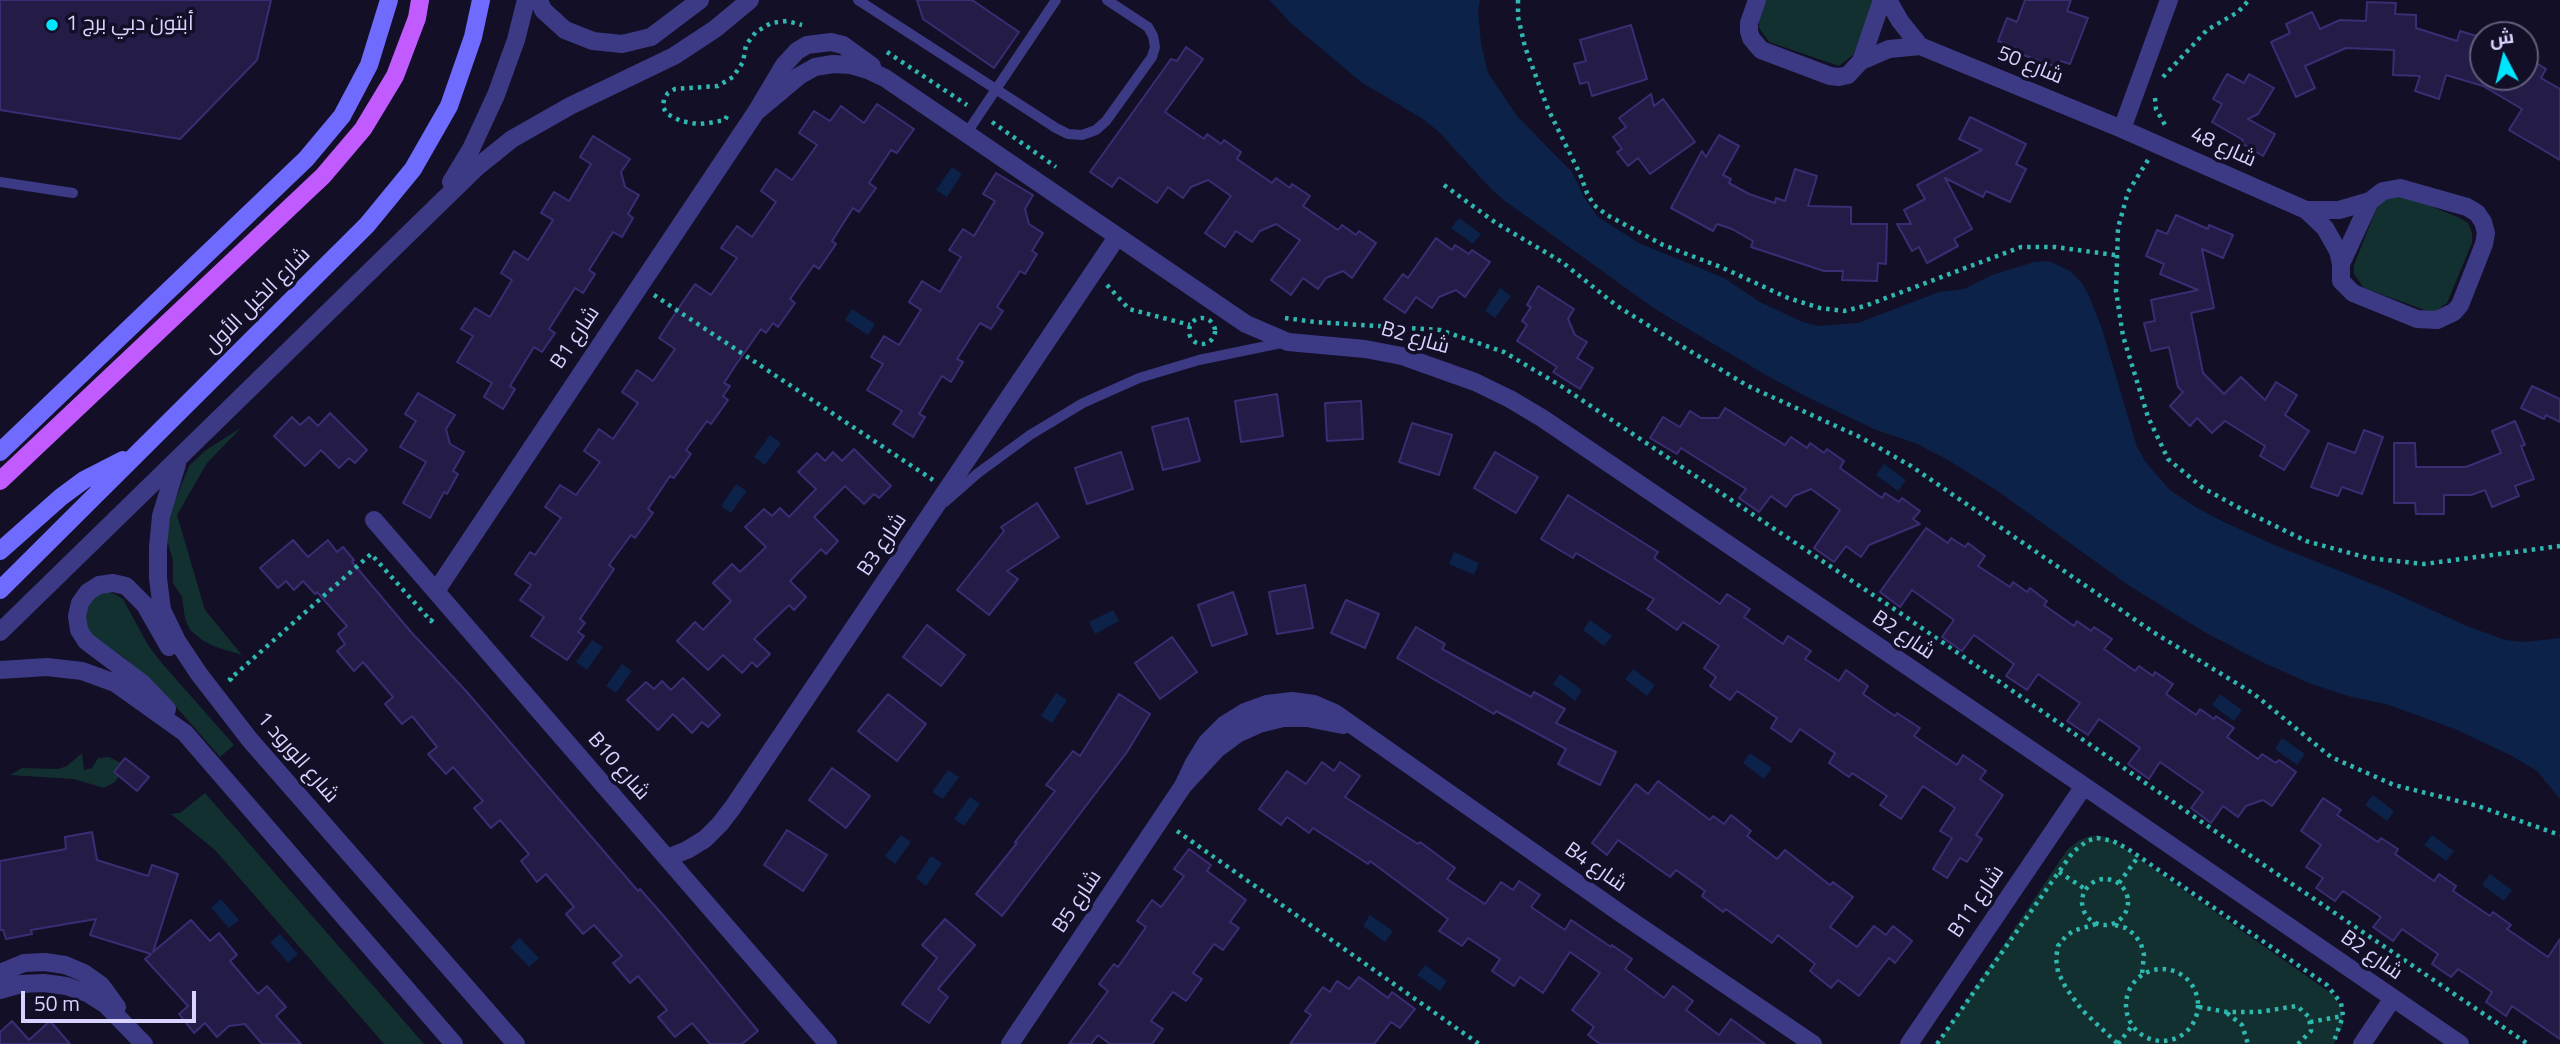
<!DOCTYPE html>
<html>
<head>
<meta charset="utf-8">
<style>
  body { margin:0 }
  #map { position:relative; width:2560px; height:1044px; overflow:hidden; background:#130f26; font-family:"Titillium Web",Cairo,sans-serif }
  canvas { display:block }
  .north { position:absolute; left:2469px; top:21px; width:70px; height:70px; box-sizing:border-box; background:#130f26; border:2px solid #625e7d; border-radius:50%; rotate:353deg; font-size:19px; font-weight:700; line-height:28px; text-align:center; color:#d9d4ff }
  .north::after { content:''; display:block; margin:auto; width:24px; height:32px; background:#00e5ff; clip-path:polygon(50% 0,100% 100%,50% 72%,0 100%) }
  .scale { position:absolute; left:21px; top:991px; width:175px; height:32px; box-sizing:border-box; border:4px solid #d9d4ff; border-top:0; padding-left:9px; font-size:21px; line-height:24px; white-space:nowrap; color:#d9d4ff; -webkit-text-stroke:5px #130f26; paint-order:stroke }
</style>
</head>
<body>
<div id="map">
<canvas width="2560" height="1044"></canvas>
<div class="north">ش</div>
<div class="scale">50 m</div>
</div>
<script>
const context = document.querySelector('canvas').getContext('2d');
context.lineJoin = 'round';
function fillPath(path, color) {
  context.fillStyle = color;
  context.fill(path, 'evenodd');
}
function shape(rows) {
  const path = new Path2D();
  for (const r of rows) {
    if (r.length === 3) {
      path.moveTo(r[0] + r[2], r[1]);
      path.arc(r[0], r[1], r[2], 0, 2 * Math.PI);
      continue;
    }
    path.moveTo(r[0], r[1]);
    for (let i = 2; i < r.length; i += 2) path.lineTo(r[i], r[i + 1]);
  }
  return path;
}
function trace(path, color, width, dash) {
  context.strokeStyle = color;
  context.lineWidth = width;
  context.lineCap = dash ? 'butt' : 'round';
  context.setLineDash(dash || []);
  context.stroke(path);
}
function drawText(font, color, halo, rows, align = 'center') {
  context.font = font + ' "Titillium Web",Cairo,sans-serif';
  context.lineWidth = 7;
  context.setLineDash([]);
  context.textBaseline = 'middle';
  context.strokeStyle = halo;
  context.fillStyle = color;
  for (const [text, x, y, turn = 0] of rows) {
    context.save();
    context.translate(x, y);
    context.rotate((+turn || 0) * Math.PI / 180);
    context.textAlign = isNaN(turn) ? turn : align;
    if (halo) context.strokeText(text, 0, 0);
    context.fillText(text, 0, 0);
    context.restore();
  }
}
fillPath(shape([
  [1766,0,1874,0,1853,55,1839,66,1769,42,1759,28,1759,19],
  [2403,195,2460,218,2468,223,2472,233,2472,243,2447,303,2433,313,2364,288,2354,274,2354,265,2379,202,2386,196],
  [242,427,207,463,177,515,205,610,242,655,216,647,202,640,190,630,185,619,182,597,173,583,173,560,167,540,166,523,189,466,206,450],
  [104,592,115,594,123,599,148,645,160,661,234,745,220,757,164,693,122,656,89,635,82,606],
  [82,753,84,770,92,768,98,758,109,757,121,763,114,771,119,776,115,782,104,788,74,779,10,775,22,768,58,769,67,766],
  [205,793,424,1044,384,1044,215,850,171,814,180,813],
  [2090,836,2103,836,2114,841,2335,996,2342,1011,2343,1025,2334,1044,1937,1044,2067,850,2078,841]
]), '#12302f');
fillPath(shape([
  [1269,0,1480,0,1478,11,1481,43,1488,73,1517,116,1572,172,1584,197,1598,217,1639,243,1724,278,1760,302,1803,322,1818,326,1858,323,1939,292,1964,289,1992,275,2034,262,2049,261,2070,271,2082,283,2089,296,2102,329,2137,447,2146,463,2170,490,2197,508,2224,522,2272,544,2385,589,2467,626,2505,640,2524,642,2560,638,2560,799,2537,771,2512,756,2455,729,2386,704,2351,697,2309,683,2264,663,2206,633,2128,585,1999,492,1948,460,1915,443,1876,430,1803,395,1764,374,1655,309,1505,201,1491,189,1440,133,1423,119,1361,82,1293,25],
  [952,167,962,174,947,197,936,190],
  [1459,218,1481,234,1473,244,1451,228],
  [1500,288,1511,296,1495,318,1485,311],
  [852,309,875,324,868,335,845,320],
  [770,435,781,443,765,465,754,457],
  [1884,464,1906,480,1898,491,1876,475],
  [736,484,747,491,731,513,721,506],
  [1454,552,1479,563,1474,575,1449,564],
  [1113,610,1119,621,1095,634,1089,622],
  [1590,620,1612,636,1604,646,1583,630],
  [592,640,603,647,587,670,576,662],
  [622,664,632,671,616,693,606,686],
  [1633,669,1655,685,1647,696,1625,679],
  [1560,674,1582,690,1575,701,1553,684],
  [1056,693,1067,700,1052,723,1041,716],
  [2220,694,2242,710,2234,721,2212,705],
  [2282,738,2305,754,2297,765,2275,749],
  [1750,753,1772,768,1764,779,1743,763],
  [948,770,959,777,943,799,932,792],
  [2373,795,2394,811,2387,821,2365,805],
  [970,797,980,804,964,826,954,819],
  [901,835,911,842,895,864,885,856],
  [2432,835,2454,851,2446,861,2424,845],
  [931,856,942,863,926,886,916,878],
  [2490,874,2512,890,2504,901,2482,885],
  [221,899,239,920,229,928,211,908],
  [1370,915,1393,931,1385,942,1363,926],
  [280,934,298,954,288,963,270,942],
  [520,938,539,958,529,967,510,947],
  [1425,965,1447,981,1440,991,1417,975]
]), '#0c2248');
const building = shape([
  [0,0,271,0,257,60,180,139,0,110,0,0],
  [917,0,972,0,1019,32,994,68,923,19,917,0],
  [2025,0,2071,0,2067,11,2088,18,2070,64,2061,61,2059,68,2018,53,2021,50,1998,41,2007,18,2017,22,2025,0],
  [2367,2,2396,3,2395,14,2416,15,2416,28,2457,41,2460,31,2483,38,2483,77,2525,77,2525,56,2546,69,2541,78,2560,89,2560,160,2509,130,2522,109,2483,86,2446,75,2439,99,2415,91,2420,76,2393,75,2394,50,2346,48,2305,66,2315,88,2296,97,2271,42,2290,33,2286,24,2312,12,2320,29,2340,20,2366,21,2367,2],
  [1631,25,1647,79,1592,96,1588,82,1580,84,1574,64,1586,61,1580,40,1631,25],
  [1186,47,1203,59,1165,112,1204,139,1207,134,1221,144,1224,140,1241,152,1237,159,1272,183,1276,178,1290,188,1292,184,1310,196,1303,206,1338,230,1342,225,1356,235,1359,231,1376,243,1352,278,1343,271,1326,278,1318,289,1303,278,1291,295,1271,280,1300,240,1276,224,1260,231,1252,242,1236,231,1225,247,1205,233,1231,196,1208,180,1191,187,1183,198,1168,187,1157,203,1119,177,1112,187,1090,172,1171,59,1177,61,1186,47],
  [2227,74,2244,83,2249,74,2274,88,2258,114,2248,119,2275,134,2263,156,2241,143,2243,140,2212,122,2222,104,2213,99,2227,74],
  [1651,94,1654,106,1663,99,1695,142,1650,174,1638,158,1628,166,1617,152,1622,149,1613,137,1626,127,1619,118,1651,94],
  [877,104,914,129,897,153,891,150,869,183,876,188,859,212,853,208,832,241,836,244,819,269,814,265,790,299,795,303,778,327,773,323,766,333,761,329,735,366,724,383,730,386,723,396,728,400,711,424,707,421,686,450,691,454,674,478,670,476,648,509,653,513,635,538,631,535,609,565,614,569,580,619,585,623,578,632,584,636,567,660,531,636,544,617,520,600,531,585,515,574,530,552,535,555,561,518,545,507,560,485,576,495,600,462,584,451,599,429,613,439,638,403,622,392,637,370,653,381,675,349,659,338,680,306,695,284,711,295,737,258,721,248,737,226,752,237,776,202,761,191,776,169,792,180,817,145,799,133,814,111,830,121,841,106,864,123,877,104],
  [1970,117,2026,144,2016,164,2026,169,2010,202,1986,191,1983,197,1945,178,1972,229,1954,239,1958,246,1927,263,1919,247,1912,251,1897,224,1911,224,1904,210,1925,199,1917,185,1982,150,1959,139,1970,117],
  [1719,135,1739,146,1723,175,1731,179,1729,183,1749,194,1775,203,1776,198,1785,201,1795,169,1817,176,1808,206,1851,207,1851,224,1887,224,1886,264,1878,263,1877,281,1842,280,1843,271,1824,271,1751,247,1753,241,1732,229,1717,224,1713,231,1671,208,1702,151,1706,157,1719,135],
  [593,136,630,159,621,172,625,187,639,195,628,214,633,218,622,237,613,232,589,270,595,274,583,293,575,288,549,329,555,333,542,352,534,347,510,386,515,389,503,409,484,397,492,383,457,362,473,336,461,329,475,308,490,317,512,280,501,273,514,251,528,260,553,220,541,213,554,192,569,201,591,164,580,157,593,136],
  [996,173,1033,195,1025,209,1029,224,1043,233,1032,251,1037,254,1025,274,1020,271,997,307,1003,311,991,329,980,323,957,359,963,362,951,382,942,376,919,414,925,417,913,437,893,424,902,411,867,390,883,364,871,357,884,336,899,345,921,310,909,302,922,281,940,292,961,257,949,250,963,229,974,236,995,201,983,194,996,173],
  [2176,215,2208,229,2209,225,2233,235,2223,258,2202,249,2214,308,2191,313,2203,373,2224,394,2241,377,2265,400,2276,382,2297,395,2285,415,2309,431,2284,470,2260,456,2265,446,2225,421,2212,433,2197,418,2190,426,2170,406,2183,392,2178,387,2169,347,2151,351,2144,323,2155,321,2151,300,2198,290,2160,274,2164,264,2146,256,2157,230,2167,234,2176,215],
  [1436,238,1452,250,1455,245,1469,254,1472,250,1490,262,1465,297,1456,290,1439,297,1432,308,1416,297,1405,313,1384,299,1403,274,1408,278,1436,238],
  [1538,286,1574,309,1568,319,1575,335,1587,342,1577,358,1593,368,1580,389,1553,372,1557,367,1517,341,1527,325,1522,321,1531,307,1527,305,1538,286],
  [2532,386,2560,399,2560,422,2546,415,2544,419,2521,408,2532,386],
  [418,393,455,415,446,429,450,444,464,452,453,471,458,474,447,494,444,492,430,518,403,503,426,462,400,447,416,421,405,414,418,393],
  [1277,394,1283,436,1241,442,1235,401,1277,394],
  [1361,401,1363,439,1327,441,1325,403,1361,401],
  [1725,408,1785,445,1791,437,1807,448,1810,443,1824,453,1827,449,1844,461,1840,468,1882,498,1885,493,1899,502,1902,498,1920,511,1913,519,1920,524,1869,545,1861,557,1846,546,1834,562,1814,548,1840,510,1811,489,1794,496,1786,507,1771,496,1759,512,1739,498,1746,489,1681,448,1677,454,1650,438,1663,417,1680,427,1690,411,1701,418,1719,418,1725,408],
  [330,413,367,450,355,463,349,458,339,468,321,450,305,466,274,436,292,417,300,425,309,417,318,426,330,413],
  [1188,418,1200,461,1163,470,1152,427,1188,418],
  [2515,421,2525,445,2521,446,2534,479,2515,486,2519,496,2492,507,2485,490,2471,495,2444,495,2444,514,2416,514,2415,503,2394,503,2394,443,2415,443,2416,467,2466,467,2501,453,2492,431,2515,421],
  [1412,423,1452,435,1439,475,1399,462,1412,423],
  [2364,430,2383,437,2362,494,2342,487,2338,496,2311,487,2328,443,2355,453,2364,430],
  [854,449,891,486,879,498,874,494,864,504,845,486,814,517,838,541,826,554,821,549,790,581,806,597,794,610,789,605,754,639,770,654,757,667,752,662,742,673,723,655,708,670,677,641,695,622,703,630,731,601,713,583,732,564,740,572,766,547,745,527,764,509,772,516,780,508,789,517,816,489,798,472,817,453,825,461,833,452,842,461,854,449],
  [1121,452,1133,489,1087,504,1075,468,1121,452],
  [1495,452,1538,477,1516,513,1474,488,1495,452],
  [1568,495,1658,552,1654,558,1720,604,1727,594,1750,609,1744,617,1783,644,1788,636,1811,651,1805,659,1839,681,1846,670,1868,686,1863,694,1895,716,1897,713,1920,728,1914,736,1957,765,1963,755,1986,771,1980,779,2003,795,1976,835,1982,839,1967,862,1960,858,1947,878,1933,869,1952,838,1940,831,1955,808,1923,786,1901,819,1880,805,1887,796,1852,773,1849,777,1829,763,1835,753,1800,729,1791,742,1771,728,1777,718,1737,691,1730,700,1710,686,1716,677,1704,668,1719,646,1683,622,1677,630,1647,609,1654,599,1576,553,1573,558,1541,539,1568,495],
  [1037,503,1059,537,1007,571,1018,579,989,615,957,590,1004,531,1001,527,1037,503],
  [1926,528,1948,543,1951,538,1965,547,1968,543,1985,556,1978,566,2010,587,2013,582,2027,592,2030,588,2047,601,2044,605,2074,626,2077,621,2091,631,2094,627,2112,639,2104,649,2135,671,2139,666,2153,676,2155,672,2173,684,2166,694,2196,715,2200,709,2214,719,2216,716,2234,728,2227,737,2258,759,2262,754,2276,763,2279,760,2296,772,2272,806,2263,800,2246,806,2238,817,2223,806,2211,823,2191,808,2203,792,2160,762,2149,779,2128,764,2140,748,2099,719,2088,735,2067,721,2080,703,2038,674,2027,690,2006,676,2014,664,1974,635,1962,651,1942,637,1954,620,1912,590,1900,607,1880,592,1926,528],
  [293,540,308,557,328,540,337,552,343,547,354,560,352,562,411,632,466,691,638,891,640,889,668,921,758,1031,742,1044,710,1044,692,1023,675,1037,658,1017,667,1010,638,976,630,983,613,963,622,956,594,925,583,934,566,914,574,907,546,874,537,882,521,861,529,854,500,820,491,828,474,808,483,801,453,767,446,774,428,754,437,747,412,716,402,724,385,704,393,697,363,662,354,671,337,651,345,644,338,634,347,626,317,592,315,594,303,581,294,590,286,581,278,588,260,568,293,540],
  [1305,585,1313,628,1277,634,1269,592,1305,585],
  [1233,592,1247,634,1212,646,1198,605,1233,592],
  [1346,600,1379,614,1365,648,1331,633,1346,600],
  [927,625,965,655,941,686,903,657,927,625],
  [1416,627,1445,644,1442,649,1531,697,1534,692,1565,709,1556,723,1616,752,1600,785,1558,764,1566,749,1496,711,1494,714,1397,658,1416,627],
  [1172,637,1197,672,1160,699,1135,663,1172,637],
  [683,678,720,715,708,727,702,722,692,733,673,714,658,730,627,700,646,682,654,689,662,681,671,690,683,678],
  [888,694,926,724,897,761,858,731,888,694],
  [1119,694,1150,714,1127,752,1002,916,976,894,1017,843,1015,842,1055,791,1046,785,1073,751,1080,756,1119,694],
  [125,758,149,777,137,791,114,772,125,758],
  [1322,762,1334,771,1340,762,1360,776,1345,797,1418,844,1420,842,1455,868,1447,879,1485,904,1501,882,1513,890,1519,881,1540,895,1531,907,1565,930,1571,920,1611,947,1612,945,1632,959,1625,969,1664,998,1673,986,1693,1001,1686,1010,1719,1035,1731,1019,1765,1044,1600,1044,1588,1035,1594,1027,1572,1010,1600,973,1570,952,1543,993,1520,977,1514,986,1492,971,1500,959,1468,938,1462,946,1439,931,1448,919,1370,861,1368,864,1313,828,1309,833,1287,817,1281,825,1259,809,1287,771,1306,784,1322,762],
  [832,768,870,796,846,828,809,800,832,768],
  [1658,781,1710,820,1713,816,1724,824,1731,815,1751,831,1747,836,1777,859,1785,850,1830,885,1833,882,1853,897,1830,927,1857,947,1874,926,1886,935,1893,926,1912,941,1895,963,1889,958,1859,996,1838,980,1831,988,1810,971,1815,964,1778,935,1772,943,1726,909,1723,912,1702,896,1705,891,1676,870,1670,877,1618,840,1607,855,1592,843,1636,784,1648,794,1658,781],
  [2323,798,2341,810,2337,815,2378,842,2381,838,2398,849,2395,854,2434,881,2439,874,2456,886,2453,891,2490,916,2493,912,2511,925,2507,929,2548,957,2560,939,2560,1039,2512,1006,2506,1016,2486,1002,2492,992,2458,969,2451,977,2432,964,2438,954,2402,929,2393,941,2373,927,2381,917,2343,891,2335,901,2316,888,2323,878,2306,867,2321,845,2301,831,2323,798],
  [787,830,827,855,803,891,764,865,787,830],
  [92,832,97,860,148,876,152,865,178,874,153,952,191,920,210,941,219,933,237,955,230,961,258,994,267,986,286,1007,276,1016,301,1044,262,1044,245,1024,229,1026,217,1037,205,1023,194,1033,179,1014,188,1006,145,959,151,954,90,935,96,919,31,930,32,934,6,939,3,930,0,930,0,861,66,849,65,837,92,832],
  [1189,849,1211,865,1207,871,1246,900,1230,922,1239,928,1223,950,1214,944,1193,973,1202,979,1186,1001,1173,992,1151,1021,1163,1029,1152,1044,1110,1044,1098,1035,1091,1044,1069,1044,1108,991,1099,984,1114,964,1118,967,1146,927,1137,921,1152,900,1161,907,1184,876,1174,869,1189,849],
  [945,919,975,945,938,989,948,997,929,1023,902,1004,937,958,922,945,945,919],
  [1359,977,1388,998,1392,992,1415,1009,1400,1028,1391,1022,1374,1044,1290,1044,1311,1015,1305,1011,1323,987,1330,992,1337,981,1349,989,1359,977],
  [12,1021,29,1040,50,1021,70,1044,0,1044,0,1032,12,1021]
]);
fillPath(building, '#241b47');
trace(building, '#3b2d73', 2);
trace(shape([
  [1518,0,1518,17,1525,47,1548,109,1580,174,1587,193,1594,205,1607,215,1663,245,1721,267,1788,298,1820,308,1844,311,1865,306,2021,247,2055,247,2115,255],
  [887,52,967,105],
  [2163,77,2207,30,2238,12,2249,0],
  [2155,98,2156,109,2165,125],
  [727,116,725,120,709,123,697,124,681,121,667,114,663,107,664,99,668,93,675,89,718,86,733,77,743,62,746,45,756,32,771,23,787,21,802,25],
  [992,122,1056,167],
  [2148,160,2128,192,2118,228,2116,291,2123,336,2148,417,2168,459,2203,488,2243,510,2306,541,2368,558,2424,564,2560,546],
  [1444,185,1496,223,1562,262,1617,306,1685,348,1748,386,1860,437,1911,466,2153,632,2254,694,2331,757,2394,785,2478,806,2560,835],
  [1107,285,1129,309,1190,325],
  [654,295,933,480],
  [1285,318,1315,322,1440,330,1504,352,1561,386,1903,615,2261,863,2528,1044],
  [1202,331,13],
  [232,681,230,679,371,554,431,621,434,617],
  [1177,831,1479,1044],
  [2059,872,2085,889],
  [2105,902,23],
  [2119,883,2138,857],
  [2096,924,2073,931,2066,936,2058,946,2056,958,2058,972,2066,988,2082,1010,2118,1044],
  [2115,925,2126,928,2135,935,2141,944,2144,955,2142,974],
  [2162,1005,36],
  [2199,1007,2227,1012,2258,1012,2297,1006,2309,1017,2311,1031,2298,1044],
  [2227,1013,2242,1025,2248,1044],
  [2310,1022,2343,1016],
  [1937,1044,2073,852,2087,841,2097,838,2113,841,2128,849,2327,985,2341,1003,2343,1016,2333,1044],
  [2118,1044,2132,1026]
]), '#2fb8b0', 4.5, [3.5, 5]);
trace(shape([
  [858,0,1056,128,1068,134,1082,135,1096,130,1106,121,1152,57,1155,47,1153,36,1148,27,1107,0],
  [966,134,1056,0],
  [0,182,73,193],
  [945,502,978,473,1030,435,1083,403,1139,378,1199,360,1286,342]
]), '#3d3a85', 10);
trace(shape([
  [1757,0,1749,23,1749,31,1751,38,1761,50,1830,76,1839,77,1848,75,1861,61,1882,0],
  [1888,0,1900,21,1920,46],
  [1861,61,1889,49,1920,46,2122,129,2306,210,2325,228,2338,251,2341,264],
  [756,112,799,76,815,67,833,64,851,65,868,70,885,78,1246,324,1288,342,1365,349,1402,356,1475,382,1510,399,1542,418,2084,786,2460,1044],
  [2122,129,2169,0],
  [2400,188,2467,207,2477,213,2483,222,2486,233,2484,244,2460,305,2454,312,2437,320,2417,319,2353,293,2341,281,2341,264,2370,201,2383,191,2400,188],
  [2306,210,2339,210,2370,201],
  [374,520,828,1044],
  [436,591,756,112,784,65,797,51,807,45,831,42,843,45,872,66],
  [1183,786,1194,763,1207,742,1224,725,1245,712,1267,704,1292,701,1314,704,1335,713,1620,913,1813,1044],
  [667,858,687,850,705,839,720,824,733,807,1117,237],
  [0,973,24,963,45,962,65,965,84,973,101,985,117,1007],
  [0,990,21,984,44,983,66,986,87,993,106,1005,144,1044],
  [1010,1044,1183,786,1217,749,1237,734,1259,724,1283,718,1307,718,1343,725],
  [1909,1044,2084,786],
  [2362,1044,2393,998]
]), '#3d3a85', 18);
trace(shape([
  [539,0,543,10,565,30,593,41,622,44,651,37,700,0],
  [451,182,471,149,496,95,516,40,526,0],
  [177,464,161,516,158,547,158,578,162,610,177,641,199,674,250,740,516,1044],
  [0,632,476,168,512,139,570,106,674,56,715,29,750,0],
  [0,670,47,667,82,671,115,683,185,733,454,1044],
  [167,709,142,683,86,641,79,630,77,616,80,603,88,592,99,585,113,583,126,586,145,605,169,647]
]), '#3d3a85', 18);
trace(shape([
  [0,452,306,159,342,116,369,65,389,0],
  [0,551,61,497,84,480,123,460],
  [0,590,367,225,413,169,449,106,473,37,481,0]
]), '#6f6bff', 18);
trace(shape([
  [0,481,323,176,363,129,395,76,417,18,420,0]
]), '#c25bff', 18);
for (const [x, y, r, color] of [
  [52,25,7,"#00e5ff"]
]) {
  const dot = new Path2D();
  dot.arc(x, y, r, 0, 2 * Math.PI);
  context.fillStyle = color;
  context.fill(dot);
  trace(dot, '#130f26', 2.5);
}
drawText('21px', '#d9d4ff', '#130f26', [
  ["أبتون دبي برج 1",66,25]
], 'left');
drawText('21px', '#d9d4ff', '#130f26', [
  ["شارع 50",2030,66,22],
  ["شارع 48",2223,148,24],
  ["شارع الخيل الأول",258,301,-45],
  ["B1 شارع",576,338,-56],
  ["B2 شارع",1415,339,16],
  ["B3 شارع",883,545,-56],
  ["B2 شارع",1903,636,34],
  ["شارع الورود 1",297,758,49],
  ["B10 شارع",618,767,49],
  ["B4 شارع",1595,868,35],
  ["B5 شارع",1078,902,-56],
  ["B11 شارع",1977,902,-56],
  ["B2 شارع",2371,956,35]
]);
</script>
</body>
</html>
